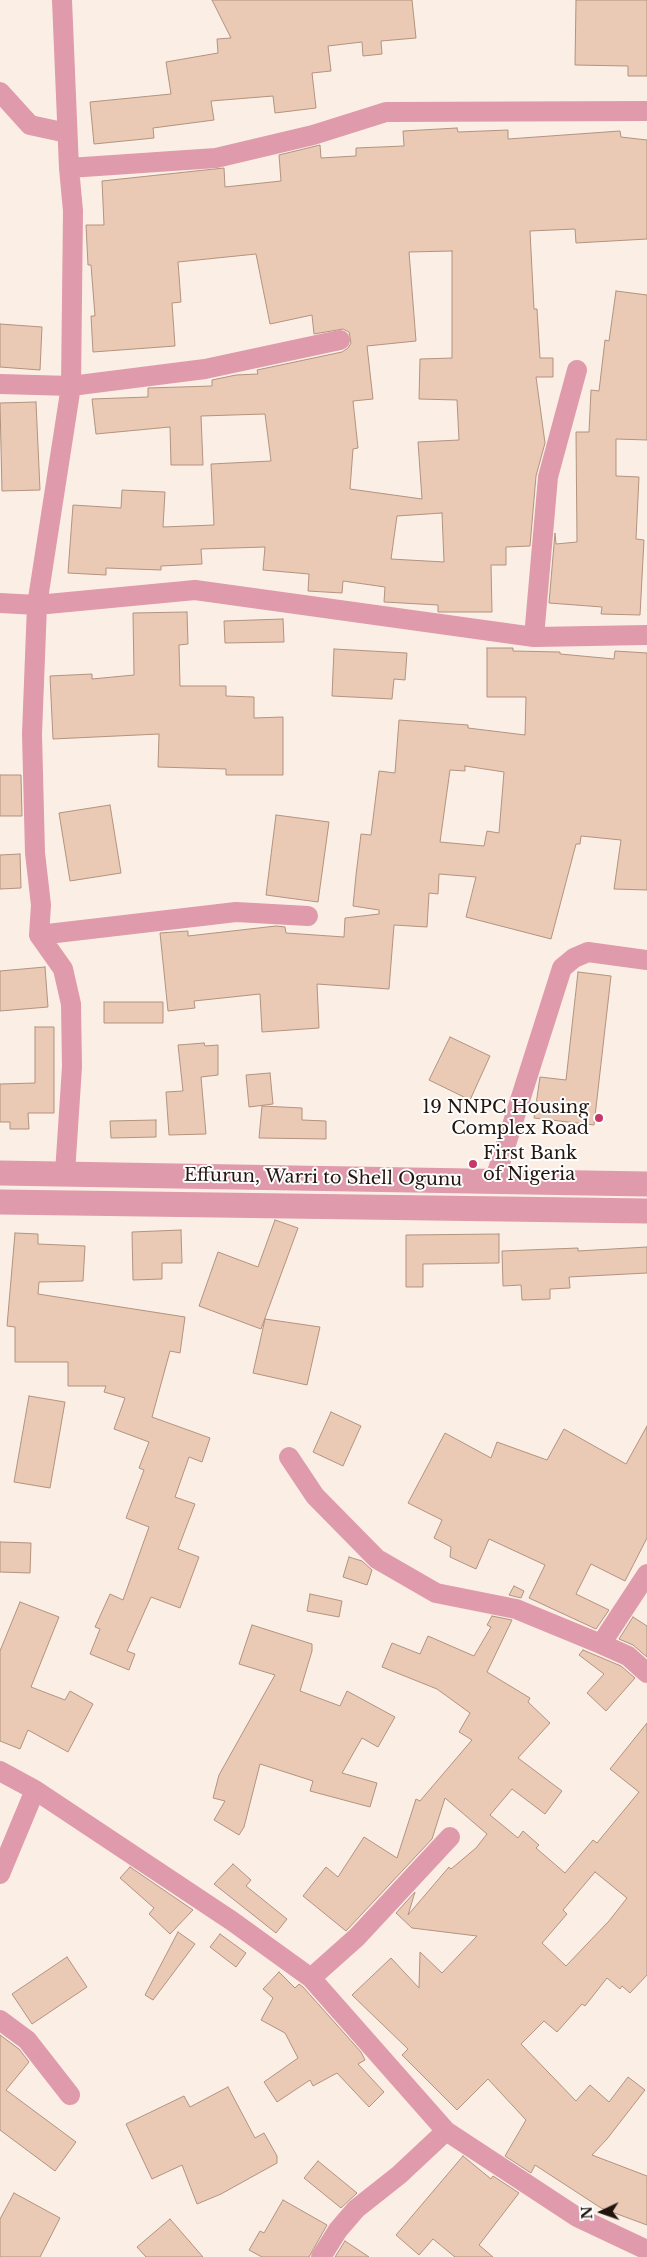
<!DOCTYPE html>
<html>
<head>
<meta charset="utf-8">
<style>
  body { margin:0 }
  #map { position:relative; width:647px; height:2257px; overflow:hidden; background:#fbeee5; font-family:"Libre Baskerville",serif }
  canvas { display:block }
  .north { position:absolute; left:577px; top:2187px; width:50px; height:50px; -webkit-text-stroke:4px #fefefe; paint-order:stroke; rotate:267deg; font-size:14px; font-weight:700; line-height:20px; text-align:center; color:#21150e }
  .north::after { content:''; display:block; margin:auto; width:18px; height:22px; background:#21150e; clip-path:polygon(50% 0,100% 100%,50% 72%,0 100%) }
</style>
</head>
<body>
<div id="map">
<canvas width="647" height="2257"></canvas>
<div class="north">N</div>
</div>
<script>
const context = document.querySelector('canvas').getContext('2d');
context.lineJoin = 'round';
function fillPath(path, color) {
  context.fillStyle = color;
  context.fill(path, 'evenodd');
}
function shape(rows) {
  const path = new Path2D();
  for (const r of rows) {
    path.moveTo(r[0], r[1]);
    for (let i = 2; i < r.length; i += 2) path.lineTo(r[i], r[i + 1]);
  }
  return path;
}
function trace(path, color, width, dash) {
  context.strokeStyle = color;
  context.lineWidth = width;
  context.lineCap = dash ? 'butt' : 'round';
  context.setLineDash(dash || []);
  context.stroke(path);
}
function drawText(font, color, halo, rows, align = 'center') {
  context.font = font + ' "Libre Baskerville",serif';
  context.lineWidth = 4;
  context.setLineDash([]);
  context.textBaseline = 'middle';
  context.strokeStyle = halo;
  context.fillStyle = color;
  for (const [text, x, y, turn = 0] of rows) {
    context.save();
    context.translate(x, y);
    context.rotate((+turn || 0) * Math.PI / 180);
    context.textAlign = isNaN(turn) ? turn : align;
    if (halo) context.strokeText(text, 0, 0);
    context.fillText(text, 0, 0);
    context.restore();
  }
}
const building = shape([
  [212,0,412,0,416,38,381,41,382,54,363,56,362,42,328,46,331,71,312,73,316,108,275,113,273,96,211,101,214,120,153,128,154,138,94,144,90,102,171,94,166,62,218,53,217,39,231,38,212,0],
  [576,0,647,0,647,76,628,76,628,66,575,65,576,0],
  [457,128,458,132,508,130,508,139,620,131,621,137,647,140,647,239,576,243,575,229,530,231,534,309,537,309,540,358,553,358,553,377,536,377,545,443,536,476,530,546,506,547,506,565,491,565,492,612,438,612,438,605,384,602,385,587,343,581,342,593,308,591,309,574,263,570,265,547,201,549,202,564,161,566,161,570,106,568,106,575,68,573,73,505,121,508,122,490,165,492,163,527,214,525,211,464,271,461,265,414,201,416,203,465,171,465,170,427,96,434,92,399,148,397,148,388,212,386,212,380,236,375,258,374,257,370,342,352,348,348,351,343,349,332,343,329,314,334,312,315,270,324,256,254,178,262,181,302,172,303,175,346,93,352,91,316,95,316,91,265,88,265,86,225,104,225,102,181,224,168,225,187,281,181,279,155,320,145,321,158,356,156,356,148,404,146,403,131,457,128],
  [452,251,452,358,420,359,419,399,457,400,459,440,418,442,422,499,350,489,353,449,358,448,353,401,373,399,367,346,416,341,409,252,452,251],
  [442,513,444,562,391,559,397,516,442,513],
  [616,291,647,295,647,440,616,439,616,476,639,477,636,539,644,540,640,615,601,614,602,607,549,603,555,533,556,544,577,542,576,432,589,432,591,390,599,391,605,340,609,341,616,291],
  [0,324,42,327,40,370,0,367,0,324],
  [36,402,40,490,2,491,0,403,36,402],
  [187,612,188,644,179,645,180,686,226,686,226,696,254,697,254,718,283,717,283,775,226,775,226,769,158,767,159,734,53,739,50,676,92,674,92,679,134,675,133,613,187,612],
  [283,619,284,642,225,643,224,621,283,619],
  [487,648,513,648,513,651,560,652,560,654,614,659,615,651,647,653,647,890,614,889,621,840,581,836,580,844,576,844,551,939,466,917,476,877,439,874,438,894,429,893,427,927,394,925,389,989,317,984,319,1028,262,1032,260,994,194,1001,195,1008,168,1011,160,933,188,931,188,936,276,926,285,927,286,933,344,937,345,918,379,914,379,910,353,906,356,875,361,834,371,835,379,771,395,773,399,720,468,725,468,728,525,735,526,697,487,697,487,648],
  [465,766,504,772,499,833,487,831,484,846,440,842,450,770,465,771,465,766],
  [334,649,407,653,405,680,394,679,392,699,332,696,334,649],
  [0,775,21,775,22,816,0,816,0,775],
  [110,805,121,873,70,881,59,813,110,805],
  [276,815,329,822,318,902,266,895,276,815],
  [20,854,21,888,0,889,0,855,20,854],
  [45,967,48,1007,0,1011,0,971,45,967],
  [578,972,611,976,594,1125,534,1118,540,1077,566,1080,578,972],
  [104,1002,163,1002,163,1023,104,1023,104,1002],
  [35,1027,54,1027,54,1113,28,1113,29,1129,10,1129,10,1122,0,1122,0,1084,35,1083,35,1027],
  [450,1037,490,1056,470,1100,429,1080,450,1037],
  [204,1043,205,1046,218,1045,218,1075,201,1077,206,1134,169,1135,166,1092,183,1091,178,1045,204,1043],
  [270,1073,273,1104,249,1107,246,1075,270,1073],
  [262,1106,302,1108,302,1120,326,1121,326,1139,259,1138,262,1106],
  [156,1120,156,1137,111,1138,110,1121,156,1120],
  [275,1220,298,1228,261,1329,199,1306,218,1252,258,1267,275,1220],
  [181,1230,182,1263,162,1263,162,1279,133,1280,132,1232,181,1230],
  [15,1233,38,1234,38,1244,85,1246,83,1281,39,1282,38,1294,185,1317,180,1353,170,1351,152,1417,210,1438,202,1462,189,1457,175,1497,195,1504,178,1549,199,1557,180,1608,151,1597,127,1651,135,1654,129,1670,90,1654,100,1629,95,1627,110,1594,123,1600,149,1527,126,1518,144,1470,139,1468,149,1442,114,1429,125,1398,104,1392,106,1386,68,1386,68,1362,15,1362,15,1327,7,1326,15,1233],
  [499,1234,499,1263,423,1264,423,1287,406,1287,406,1235,499,1234],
  [647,1247,647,1273,569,1277,570,1288,550,1289,550,1299,522,1300,521,1285,503,1286,502,1251,578,1248,578,1251,647,1247],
  [265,1319,320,1327,307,1385,253,1373,265,1319],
  [29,1396,65,1402,50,1488,14,1482,29,1396],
  [331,1412,361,1426,343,1466,313,1452,331,1412],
  [647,1426,647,1538,625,1581,591,1564,576,1594,609,1610,596,1629,529,1598,545,1565,489,1539,476,1569,450,1557,451,1547,434,1538,442,1520,408,1503,445,1433,491,1458,497,1442,547,1460,564,1429,626,1464,647,1426],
  [0,1542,31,1543,30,1573,0,1572,0,1542],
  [349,1557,362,1561,372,1570,367,1585,343,1577,349,1557],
  [514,1586,524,1591,521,1598,509,1595,514,1586],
  [310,1594,342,1601,339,1617,307,1611,310,1594],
  [20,1602,59,1617,31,1687,65,1700,70,1691,93,1704,68,1752,28,1730,20,1749,0,1741,0,1651,20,1602],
  [492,1616,512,1620,487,1672,530,1698,528,1702,550,1723,518,1758,562,1791,545,1814,512,1789,490,1815,518,1838,523,1831,539,1845,536,1848,565,1873,593,1840,597,1843,639,1792,610,1769,647,1723,647,1975,630,1993,622,1986,620,1989,607,1978,585,2006,582,2004,557,2032,544,2021,521,2044,576,2101,590,2085,609,2102,628,2077,645,2090,607,2139,592,2155,647,2176,647,2225,601,2208,535,2165,531,2173,505,2156,526,2120,488,2079,457,2110,402,2055,408,2049,352,1995,391,1958,419,1988,420,1952,442,1973,477,1936,412,1928,396,1913,415,1892,408,1915,449,1867,451,1869,476,1848,487,1834,445,1798,432,1839,346,1931,303,1896,326,1867,338,1877,364,1837,397,1858,416,1799,420,1801,472,1740,459,1732,470,1713,437,1689,382,1667,392,1643,420,1654,428,1636,474,1656,491,1627,487,1625,492,1616],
  [595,1872,627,1898,609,1921,566,1966,542,1943,567,1914,563,1910,595,1872],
  [633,1617,647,1626,647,1657,633,1645,619,1639,633,1617],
  [252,1625,312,1644,312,1651,300,1691,340,1706,347,1691,395,1717,378,1747,362,1738,342,1773,377,1783,370,1807,310,1791,313,1781,260,1764,244,1827,239,1835,214,1820,225,1801,213,1798,219,1775,275,1675,239,1664,252,1625],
  [583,1650,621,1666,635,1678,606,1711,587,1693,604,1674,579,1655,583,1650],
  [233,1864,251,1880,246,1886,287,1919,276,1933,214,1884,233,1864],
  [130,1867,193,1910,170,1934,149,1914,154,1908,120,1878,130,1867],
  [178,1932,195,1944,153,2000,145,1995,178,1932],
  [220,1934,246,1953,236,1967,210,1947,220,1934],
  [67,1957,87,1987,32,2024,12,1994,67,1957],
  [279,1972,295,1988,299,1984,303,1987,361,2052,365,2060,358,2064,384,2092,369,2107,337,2073,313,2086,310,2080,277,2102,264,2082,298,2058,285,2033,261,2020,273,1998,263,1989,279,1972],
  [0,2035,19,2049,29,2062,6,2090,76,2142,55,2171,0,2130,0,2035],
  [228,2087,255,2138,264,2133,277,2156,277,2163,221,2194,197,2204,182,2165,152,2179,126,2124,184,2096,190,2107,228,2087],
  [463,2156,491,2179,493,2176,519,2193,479,2245,493,2257,455,2257,433,2239,419,2255,396,2235,463,2156],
  [318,2161,357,2193,341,2208,304,2178,318,2161],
  [14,2193,60,2218,40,2257,0,2257,0,2219,14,2193],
  [283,2200,327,2225,309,2257,262,2257,249,2250,260,2231,264,2233,283,2200],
  [170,2219,203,2257,146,2257,137,2247,170,2219],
  [345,2241,369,2257,335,2257,345,2241]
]);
fillPath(building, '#eac9b5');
trace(building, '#b2937f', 1);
trace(shape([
  [62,0,69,168,73,211,71,386,37,605,32,734,35,853,41,905,39,935,63,969,71,1004,72,1067,65,1173],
  [0,92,30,125,67,133],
  [69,168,216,158,313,135,386,112,647,111],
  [0,384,71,386,205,369,340,340],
  [0,603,37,605,195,590,534,637,647,635],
  [534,637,548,477,577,370],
  [39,935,236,912,308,916],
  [494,1182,562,968,574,958,588,952,647,960],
  [289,1457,315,1496,377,1559,436,1593,516,1609,601,1644,628,1656,647,1673],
  [601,1644,647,1574],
  [0,1771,35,1790,232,1921,311,1978,446,2131,577,2217,647,2250],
  [0,1874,35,1790],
  [311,1978,357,1937,450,1837],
  [0,2020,27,2040,70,2095],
  [321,2257,338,2230,356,2209,399,2175,446,2131]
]), '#df9aab', 20);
trace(shape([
  [0,1173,647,1184],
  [0,1202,647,1211]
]), '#df9aab', 25);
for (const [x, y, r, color] of [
  [599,1118,5,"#c53867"],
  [473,1164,5,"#c53867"]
]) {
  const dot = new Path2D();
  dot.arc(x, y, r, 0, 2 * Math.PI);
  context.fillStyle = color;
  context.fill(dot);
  trace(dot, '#fefefe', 2);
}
drawText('18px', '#21150e', '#fefefe', [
  ["19 NNPC Housing",589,1108],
  ["Complex Road",589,1129],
  ["First Bank",483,1154,"left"],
  ["of Nigeria",483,1175,"left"]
], 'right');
drawText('18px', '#21150e', '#fefefe', [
  ["Effurun, Warri to Shell Ogunu",323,1178,1]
]);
</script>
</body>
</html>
